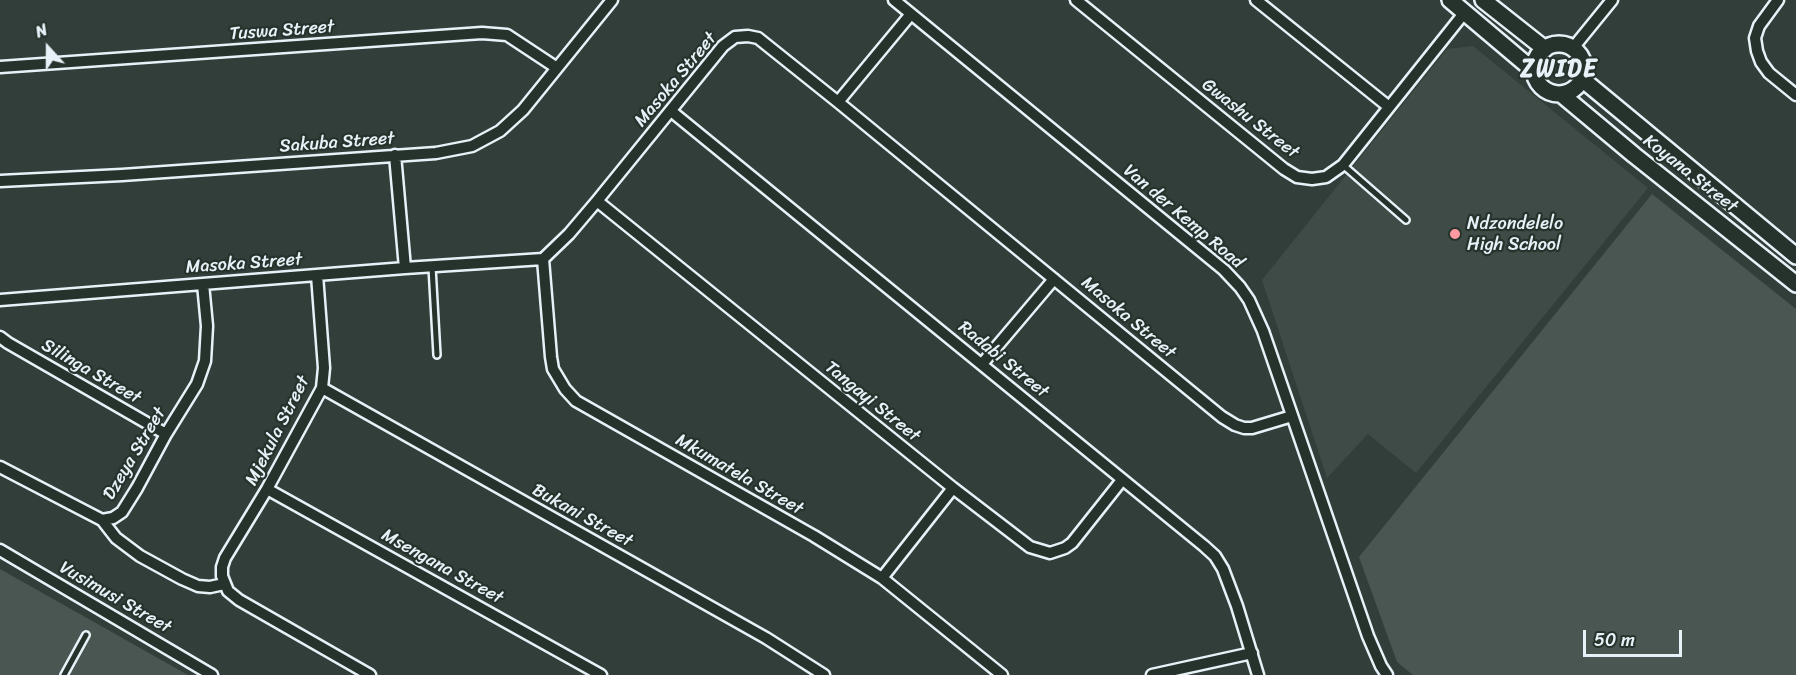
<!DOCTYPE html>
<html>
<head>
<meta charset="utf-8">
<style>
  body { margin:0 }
  #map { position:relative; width:1796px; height:675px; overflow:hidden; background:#323e39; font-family:Sriracha,sans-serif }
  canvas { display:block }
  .north { position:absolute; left:18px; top:18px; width:60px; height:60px; -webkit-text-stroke:4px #26332d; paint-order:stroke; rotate:339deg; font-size:16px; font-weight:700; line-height:24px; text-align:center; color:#e8f1f8 }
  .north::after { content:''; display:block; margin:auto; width:21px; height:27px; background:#e8f1f8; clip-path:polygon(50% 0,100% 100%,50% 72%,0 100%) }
  .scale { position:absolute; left:1583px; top:630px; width:99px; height:27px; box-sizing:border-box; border:3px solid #e8f1f8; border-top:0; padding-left:8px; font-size:18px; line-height:21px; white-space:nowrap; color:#e8f1f8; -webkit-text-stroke:4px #26332d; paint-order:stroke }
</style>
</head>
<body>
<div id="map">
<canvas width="1796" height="675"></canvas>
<div class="north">N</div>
<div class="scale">50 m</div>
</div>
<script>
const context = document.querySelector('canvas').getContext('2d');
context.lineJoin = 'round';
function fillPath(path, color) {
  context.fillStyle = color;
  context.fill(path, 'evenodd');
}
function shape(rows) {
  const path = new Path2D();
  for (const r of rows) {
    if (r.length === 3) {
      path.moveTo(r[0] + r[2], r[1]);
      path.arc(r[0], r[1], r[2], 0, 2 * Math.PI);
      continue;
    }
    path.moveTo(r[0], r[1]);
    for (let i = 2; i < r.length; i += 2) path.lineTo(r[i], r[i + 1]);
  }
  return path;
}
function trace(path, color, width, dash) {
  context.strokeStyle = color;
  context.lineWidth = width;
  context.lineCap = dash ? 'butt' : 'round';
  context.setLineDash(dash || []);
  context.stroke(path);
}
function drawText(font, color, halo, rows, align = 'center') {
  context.font = font + ' Sriracha,sans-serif';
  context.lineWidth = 4.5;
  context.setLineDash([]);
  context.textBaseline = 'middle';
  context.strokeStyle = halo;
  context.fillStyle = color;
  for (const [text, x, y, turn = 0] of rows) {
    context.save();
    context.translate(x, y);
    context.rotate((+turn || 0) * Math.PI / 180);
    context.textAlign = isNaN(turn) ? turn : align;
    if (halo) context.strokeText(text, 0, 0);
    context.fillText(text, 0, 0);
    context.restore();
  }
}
fillPath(shape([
  [1473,46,1648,188,1416,473,1368,434,1327,478,1262,280,1447,49]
]), '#3f4b46');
fillPath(shape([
  [1652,194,1796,309,1796,675,1413,675,1397,662,1359,557],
  [0,569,188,675,0,675]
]), '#495651');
const lane = shape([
  [1343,165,1406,220],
  [432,267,437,355],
  [64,675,86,635]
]);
const street = shape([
  [894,0,1224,270,1240,287,1249,300,1263,331,1368,636,1381,666,1387,675],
  [1076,0,1284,169,1297,177,1312,179,1326,177,1343,165,1465,12],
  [1256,0,1389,107],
  [1778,0,1759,26,1755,38,1757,51,1761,62,1769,73,1796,95],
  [1573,48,1612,0],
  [0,67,482,33,507,35,557,68],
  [838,102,911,14],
  [671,111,1204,546,1215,556,1223,569,1237,606,1258,675],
  [395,155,405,268],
  [0,181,122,175,436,153,472,146,500,131,523,110,612,0],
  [597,201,953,488,1030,547,1050,553,1065,548,1072,543,1122,480],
  [543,259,551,357,553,369,565,389,576,401,814,536,882,578,1002,675],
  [317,275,324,368,322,388,267,489,225,558,222,567,222,576,228,591,239,600,370,675],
  [0,300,405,268,543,259,569,234,597,201,723,46,735,37,748,36,758,38,838,102,1222,417,1235,425,1244,428,1252,428,1292,416],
  [0,337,8,343,166,434],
  [982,364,1054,279],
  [322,388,766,638,824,675],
  [0,467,102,520,113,518,122,512,137,488,166,434,197,384,205,361,207,326,203,284],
  [267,489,601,675],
  [102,520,116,538,140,556,182,579,198,586,210,587,224,584],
  [0,550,212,675],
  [882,578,953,488],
  [1152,675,1252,653]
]);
const secondary = shape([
  [1450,0,1534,71],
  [1483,0,1545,49],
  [1559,69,25],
  [1582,79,1796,256],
  [1561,94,1634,155,1796,284]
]);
trace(lane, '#e8f1f8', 10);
trace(street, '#e8f1f8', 15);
trace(secondary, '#e8f1f8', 20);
trace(lane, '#26332d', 5);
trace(street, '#26332d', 10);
trace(secondary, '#26332d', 15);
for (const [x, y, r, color] of [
  [1455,234,6,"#ff9aa2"]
]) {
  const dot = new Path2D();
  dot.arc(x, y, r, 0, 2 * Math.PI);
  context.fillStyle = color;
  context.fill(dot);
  trace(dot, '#26332d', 2);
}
drawText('18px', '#e8f1f8', '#26332d', [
  ["Tuswa Street",282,31,-4],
  ["Masoka Street",676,80,-50],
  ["Gwashu Street",1250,119,38],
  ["Sakuba Street",337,143,-4],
  ["Koyana Street",1690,174,38],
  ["Van der Kemp Road",1183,217,40],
  ["Masoka Street",244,264,-4],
  ["Masoka Street",1128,318,40],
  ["Radabi Street",1003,360,39],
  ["Silinga Street",91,372,30],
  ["Tangayi Street",872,402,39],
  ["Mjekula Street",278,431,-63],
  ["Dzeya Street",135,454,-59],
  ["Mkumatela Street",739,475,30],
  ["Bukani Street",582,516,29],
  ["Msengana Street",442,567,29],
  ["Vusimusi Street",115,598,30]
]);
drawText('18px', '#e8f1f8', '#26332d', [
  ["Ndzondelelo",1467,224],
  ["High School",1467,245]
], 'left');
context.letterSpacing = '1.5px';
drawText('bold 24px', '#e8f1f8', '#26332d', [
  ["ZWIDE",1559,70]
]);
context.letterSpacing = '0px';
</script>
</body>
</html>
